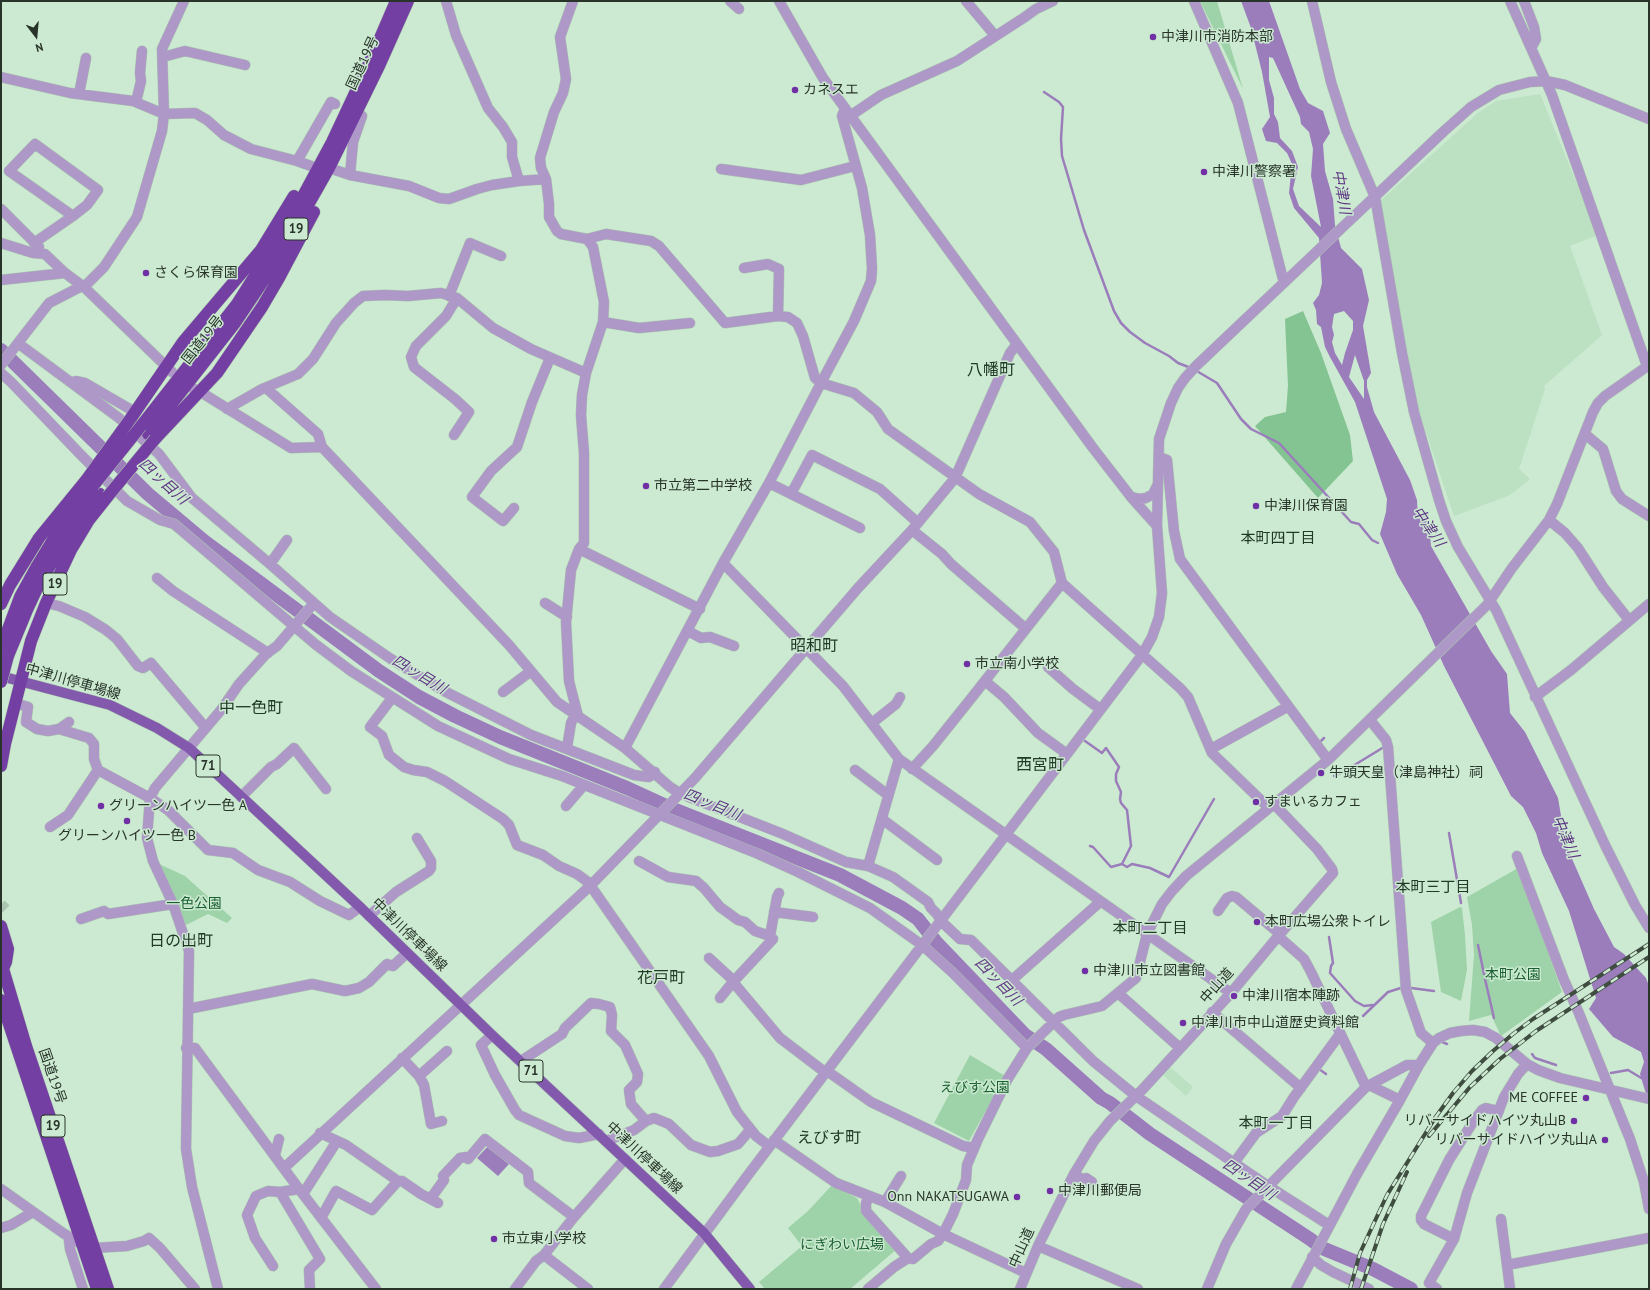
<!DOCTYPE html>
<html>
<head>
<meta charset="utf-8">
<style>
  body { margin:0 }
  #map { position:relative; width:1650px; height:1290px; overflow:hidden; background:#ccead1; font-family:"PT Sans",sans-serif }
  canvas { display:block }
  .frame { position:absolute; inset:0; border:2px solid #28342a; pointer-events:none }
  .north { position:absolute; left:16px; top:16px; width:40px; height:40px; -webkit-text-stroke:3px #ccead1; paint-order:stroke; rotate:164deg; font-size:11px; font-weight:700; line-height:16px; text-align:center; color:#28342a }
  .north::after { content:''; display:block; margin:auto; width:14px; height:18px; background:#28342a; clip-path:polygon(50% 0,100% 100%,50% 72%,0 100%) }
</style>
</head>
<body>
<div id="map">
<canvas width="1650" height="1290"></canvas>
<div class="frame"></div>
<div class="north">N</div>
</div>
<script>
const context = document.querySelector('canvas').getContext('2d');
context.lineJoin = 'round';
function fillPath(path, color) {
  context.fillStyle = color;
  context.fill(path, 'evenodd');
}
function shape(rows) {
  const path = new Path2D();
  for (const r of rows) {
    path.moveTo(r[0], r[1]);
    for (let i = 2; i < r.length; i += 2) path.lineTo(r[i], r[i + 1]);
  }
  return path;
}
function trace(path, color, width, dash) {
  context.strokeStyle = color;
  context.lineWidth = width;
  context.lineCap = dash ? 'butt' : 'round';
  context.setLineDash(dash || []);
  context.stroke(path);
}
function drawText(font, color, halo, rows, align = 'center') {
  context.font = font + ' "PT Sans","Noto Sans JP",sans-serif';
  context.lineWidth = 3;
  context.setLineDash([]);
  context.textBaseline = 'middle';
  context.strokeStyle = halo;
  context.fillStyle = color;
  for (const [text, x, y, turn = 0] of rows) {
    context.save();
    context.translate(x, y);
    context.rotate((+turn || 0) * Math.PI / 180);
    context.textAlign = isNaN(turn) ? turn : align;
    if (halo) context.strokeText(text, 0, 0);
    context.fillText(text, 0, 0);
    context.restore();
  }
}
fillPath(shape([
  [1540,94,1598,235,1570,246,1602,335,1544,386,1545,389,1519,469,1530,479,1510,495,1454,516,1417,405,1403,330,1398,317,1379,202,1478,113,1496,101],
  [1170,1067,1193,1087,1186,1096,1163,1075]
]), '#bbe0c2');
fillPath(shape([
  [1200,1,1217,1,1243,89],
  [157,863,185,876,232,918,227,923,208,914,186,925],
  [1518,868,1562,992,1501,1036,1491,1015,1469,1021,1474,955,1472,925,1467,897],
  [1460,907,1462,908,1465,935,1467,970,1461,1001,1441,992,1431,922],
  [970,1055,1005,1076,969,1141,934,1123],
  [832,1185,857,1198,863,1210,897,1249,850,1289,765,1289,759,1282,802,1246,788,1228,808,1211]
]), '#9ed3a9');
fillPath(shape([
  [1303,311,1321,353,1350,435,1353,461,1318,498,1255,426,1265,417,1286,412,1288,386,1285,319]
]), '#84c492');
fillPath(shape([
  [1241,1,1269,1,1300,89,1308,103,1323,111,1330,133,1323,144,1325,171,1333,199,1335,225,1341,248,1362,269,1369,300,1363,326,1371,373,1367,380,1367,387,1374,412,1410,480,1417,500,1418,519,1428,512,1431,546,1491,651,1507,674,1510,713,1525,732,1558,798,1566,845,1594,909,1614,947,1624,954,1646,978,1649,986,1649,1104,1640,1074,1644,1062,1641,1052,1613,1037,1589,1009,1596,998,1569,911,1542,853,1536,833,1523,807,1511,796,1444,666,1421,615,1397,574,1380,534,1386,512,1387,499,1355,402,1330,357,1325,347,1321,327,1317,324,1316,310,1313,303,1319,295,1322,283,1319,238,1294,208,1289,193,1292,164,1287,153,1277,143,1266,141,1262,129,1270,117,1262,72,1251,28],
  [1269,57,1273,58,1300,117,1301,124,1309,132,1313,149,1311,176,1321,227,1299,206,1293,189,1298,167,1292,151,1280,138,1278,122,1274,114,1274,98,1269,80],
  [1344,311,1353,321,1353,330,1345,353,1342,365,1335,353,1332,342,1334,335,1332,327,1334,314],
  [1355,355,1364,381,1364,399,1349,377],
  [488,1146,509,1164,498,1176,477,1158]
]), '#9b7dbb');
trace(shape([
  [1044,92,1059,102,1063,107,1061,139,1062,156,1084,230,1114,311,1121,323,1130,332,1145,343,1169,356,1178,363,1191,368],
  [1195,370,1217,383,1241,419,1251,429,1279,443,1351,522,1359,524,1372,540,1378,543],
  [1085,741,1102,753,1106,748,1119,767,1116,774,1116,781,1121,792,1120,799,1121,803,1127,810,1131,846,1122,864,1127,867,1132,864,1150,868,1169,877,1214,799],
  [1319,743,1324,738],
  [1334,776,1343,772,1384,747],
  [1449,833,1461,903],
  [1090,846,1093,847,1111,867,1122,864],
  [1329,937,1333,963,1331,966,1330,973,1355,1001,1364,1006,1373,1005],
  [1478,945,1484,974],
  [1485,979,1494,1018],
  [1411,988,1434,991],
  [1363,1016,1388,992,1404,987],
  [1440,1041,1447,1044],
  [1532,1054,1535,1058,1556,1065],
  [1319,1069,1326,1074],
  [1611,1073,1628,1070,1643,1079]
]), '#9b7dbb', 2.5);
trace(shape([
  [1,350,148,494,204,541,379,671,419,697,455,716,500,737,627,788,673,809,840,875,902,908,918,919,936,942,1025,1035,1046,1049,1101,1098,1110,1103,1150,1134,1310,1239,1322,1248,1373,1269,1411,1289]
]), '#9b7dbb', 14);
trace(shape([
  [1,904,6,909]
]), '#abc6b0', 10, [10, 5]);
const minor = shape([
  [446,1,456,35,488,108,503,127,512,142,512,157,519,181],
  [573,1,560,37,566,79,563,93,554,112,540,158,541,168,546,179,549,204,549,217,557,231,561,234,587,239,606,234,651,241,659,246,725,323,778,316,788,317,797,323,803,336,815,378,821,383,854,393,877,412,888,429,979,494,1030,522,1054,552,1062,583,1180,688,1188,697,1212,753,1269,808],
  [730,1,739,9],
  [779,1,823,78,1093,448,1131,497,1157,526],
  [966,1,992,32],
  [1194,1,1238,103,1284,283],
  [1312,1,1331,82,1346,129,1375,197,1402,353,1414,412,1439,500,1446,521,1458,547,1496,610,1605,845,1635,905,1649,928],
  [1510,1,1552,95,1647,366],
  [1524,1,1534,27,1536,39,1531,48],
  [163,57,185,51,245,65],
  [1,77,70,93,133,101,164,114,195,113,207,120,224,135,251,149,297,161,311,166],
  [79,94,86,58],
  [136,102,141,81,140,73,142,51],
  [850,116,881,95,957,61,1025,17,1036,9,1053,1],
  [297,161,331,102,335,104],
  [329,168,350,175,409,186,439,198,449,199,477,189,492,185,519,181,546,179],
  [721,169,801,180,855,166],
  [350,175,353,142,362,116],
  [1,209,39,247],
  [1,243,33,253,45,254,65,273,84,287,172,372],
  [34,243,73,216,87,205,98,190,35,144,9,171,73,216],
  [744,268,768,264,779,269,778,316],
  [1,280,65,273],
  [84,287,104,267,137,217,162,131,164,114,162,49,184,1],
  [449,296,470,243,501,256],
  [603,322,639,328,690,323],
  [19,344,119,418,159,454,192,498,270,564,330,617,391,659,444,691,531,735,634,775,649,777,655,772],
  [1,365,49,303,82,286],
  [1,373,11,382,81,455,127,501,160,520,174,524,315,644,351,671,438,726,509,759,562,776,756,853,798,872,870,908,922,945,953,973,1027,1048],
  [72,382,76,381,85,383,135,412],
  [192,388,199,391,291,448,322,447,509,645,557,702,625,748,670,787,681,794,783,834,846,862,868,866,893,877,928,902,931,908,936,913,943,923,960,939,971,940,1093,1061,1136,1096,1268,1186,1329,1225],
  [266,388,318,434,322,447],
  [227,409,262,389,298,374,313,359,336,323,354,303,363,296,385,295,408,296,441,293,457,298,493,328,531,349,586,373],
  [1585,434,1603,449,1616,491,1622,499,1649,516],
  [454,435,469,412,455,399,419,371,414,367,411,357,416,346,446,316,457,298],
  [1159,457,1167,460,1174,531,1180,559,1328,760],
  [769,483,860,528],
  [791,494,812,455,880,489,918,523],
  [1131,497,1140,499,1146,498,1153,494,1157,486],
  [514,508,503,521,472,497,491,471,517,447,532,402,550,358],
  [1549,520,1565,533,1578,548,1603,587,1629,620],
  [912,530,942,554,951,564,1025,628],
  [579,549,700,609],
  [723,563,843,686,899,759,1231,993],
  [270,564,287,540],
  [157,578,173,591,268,653],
  [46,603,59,606,85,617,106,630,117,639,138,666,143,668,151,663,205,727],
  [545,603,567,617],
  [688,631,701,638,710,637,734,646],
  [1048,667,1073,689,1100,709],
  [985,681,1004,697,1038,733,1067,754],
  [503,692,531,671],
  [1535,697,1571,670,1649,604],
  [392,698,370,727,382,736,389,755,404,767,413,770,427,772,445,781,503,819,509,825,517,845,543,855,559,866,577,874,588,882,709,1056,737,1112,756,1136,769,1146],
  [15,703,28,707,26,722,37,729,48,731,59,729,69,722],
  [578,716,569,681,566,622,571,570,579,549,584,543,584,453,581,415,582,395,586,373,603,322,604,302,593,247,587,239],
  [1370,720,1386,740,1388,747,1406,990,1421,1033,1433,1043],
  [872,723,896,704,900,697],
  [59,729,89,738,94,744,94,759,98,770,150,798,168,810,208,850,233,853,258,870,290,882,320,901,349,915,360,907],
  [567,748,571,723,575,715],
  [625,748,723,563,769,483,821,383,854,321,871,281,872,269,870,235,862,188,842,116,845,109],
  [1211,749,1287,707],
  [912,769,933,746,973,696,1062,583],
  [855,770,888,795],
  [241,797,271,767,277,764,294,748,326,789],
  [566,806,584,785],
  [882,819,937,860],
  [50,827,68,815,98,770],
  [1517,856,1564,980,1578,1011,1630,1139,1644,1182,1649,1209],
  [639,861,668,877,696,881,704,888,720,907,738,920,745,922,755,931,770,936,773,939,733,982,780,1038,826,1073],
  [868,866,899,759],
  [1218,911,1227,898,1232,896,1236,897,1280,934],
  [774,912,813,917],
  [369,916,396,892,429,871,431,868,431,861,417,838],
  [81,919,104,911,108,914,173,904],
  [770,936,777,897,779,893],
  [1278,936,1304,959,1311,972,1366,1087],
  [709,958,734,981],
  [1012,980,1100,902],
  [1118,993,1180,1048],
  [720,998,733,982],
  [188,1009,312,984,345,991,359,988,369,982,387,964,393,966,407,953],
  [1212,1012,1301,1088],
  [492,1035,481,1045,495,1075,515,1110,519,1115,565,1136,579,1138,599,1134],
  [186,1048,195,1048,299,1189,376,1289],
  [402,1058,419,1076,424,1085,431,1124,442,1121],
  [521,1061,562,1034,565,1028,591,1003,599,1004,610,1007,612,1015,611,1031,625,1045,638,1074,637,1082,629,1090,631,1104,646,1121],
  [827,1071,871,1102,963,1146,974,1148],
  [419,1076,447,1051],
  [1369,1085,1400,1100],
  [320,1133,346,1145,398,1181,402,1181,421,1194,438,1203],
  [774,1140,836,1183,885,1202,943,1234,1026,1273],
  [606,1141,634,1130,646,1121,654,1118,669,1124,691,1145,710,1152,718,1151,738,1144,750,1130],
  [275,1155,279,1139],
  [1234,1163,1256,1133,1282,1116,1294,1097,1340,1034],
  [284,1168,590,886,695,778,858,588,912,530,955,478,1010,353,1017,344],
  [1074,1174,1085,1181,1086,1178,1092,1182,1090,1185],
  [1,1189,63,1233,81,1244,94,1248,127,1246,144,1241,149,1238,160,1248,195,1289],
  [299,1189,280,1192,320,1259,309,1270,310,1289],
  [303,1194,337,1141],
  [869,1197,866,1203,866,1211,908,1258],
  [431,1198,444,1180,443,1176,460,1158,466,1157,468,1159,485,1139,528,1172,529,1183,574,1217],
  [885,1202,901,1176],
  [321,1218,336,1191,372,1210,398,1181],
  [1501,1219,1507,1265],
  [1,1228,11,1225,33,1212],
  [71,1237,69,1241,70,1249,83,1289],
  [1454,1239,1424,1224,1421,1220,1421,1216,1449,1160,1473,1122,1482,1110,1486,1108,1499,1111],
  [1038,1246,1138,1289],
  [544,1255,588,1289],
  [1312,1257,1321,1265,1333,1272,1369,1289],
  [273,1266,255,1238,247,1215,256,1196,268,1191,280,1192],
  [218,1289,192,1187,186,1149,189,951,173,904,153,861,147,838,150,798,155,788,221,710,239,684,266,654,277,646,314,603],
  [515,1289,536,1261,544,1255,574,1217,625,1159],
  [664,1289,748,1175,1142,655,1152,637,1159,617,1162,593,1157,526,1159,439,1171,403,1178,388,1185,378,1196,366,1443,132,1471,107,1499,90,1530,82,1546,81,1565,85,1649,119],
  [868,1289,894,1267,908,1258,913,1259,931,1244,938,1241,943,1234,953,1214,966,1180,967,1165,978,1139,1007,1080,1027,1048,1059,1017,1064,1015,1102,1006,1136,978,1147,934,1162,904,1172,891,1186,876,1328,760,1487,605,1512,568,1549,520,1557,504,1593,412,1598,403,1605,396,1649,365],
  [1020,1289,1038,1246,1074,1174,1094,1141,1110,1121,1142,1090,1231,993,1280,934,1333,873,1332,869,1317,849,1274,804],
  [1207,1289,1226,1244,1246,1209,1366,1087,1407,1065,1419,1065],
  [1296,1289,1357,1174,1400,1100,1419,1065,1433,1043,1439,1038,1450,1033,1461,1031,1473,1030,1485,1032,1496,1038,1527,1064,1538,1070,1560,1078,1649,1099],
  [1437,1289,1429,1283,1454,1239,1467,1193,1504,1097,1518,1074,1527,1064],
  [1510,1289,1507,1265,1649,1238]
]);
const major = shape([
  [1,676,110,705,157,728,189,748,360,907,492,1035,704,1233,750,1289]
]);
const highway = shape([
  [131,418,183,342,261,250,294,196],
  [141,426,237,304,289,222,332,142,371,59,396,1],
  [148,434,235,323,274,265,329,168,379,66,408,1],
  [155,439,217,373,262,307,279,278,314,212],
  [1,604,10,585,39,538,87,479],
  [1,648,20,597,37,566,54,538,93,486],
  [8,656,27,610,40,582,78,520,100,494],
  [1,766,5,744,31,641,46,603,71,550,89,520,108,496],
  [1,926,8,949,6,962,3,969],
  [1,962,26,1046,108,1289],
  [1,1000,97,1289]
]);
trace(minor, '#abc6b0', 11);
trace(major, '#abc6b0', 11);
trace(highway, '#abc6b0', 13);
trace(minor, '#ae98c7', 10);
trace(major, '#8359ad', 10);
trace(highway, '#743fa2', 12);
const rail = shape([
  [1429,1136,1470,1087,1500,1059,1536,1031,1649,957],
  [1350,1289,1360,1253,1387,1195,1435,1118,1453,1093,1472,1071,1493,1051,1513,1034,1533,1019,1649,944],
  [1361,1289,1383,1224,1407,1172]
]);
trace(rail, '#3f4d41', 4);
trace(rail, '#ccead1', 2.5, [8]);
const highwayBridge = shape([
  [87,479,131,418],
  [93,486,141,426],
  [108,496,155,439],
  [1,682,8,656]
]);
trace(highwayBridge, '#abc6b0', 13, []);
trace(highwayBridge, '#743fa2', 12);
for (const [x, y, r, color] of [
  [1153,37,4,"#702fa4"],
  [795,90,4,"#702fa4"],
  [1204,172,4,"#702fa4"],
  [146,273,4,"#702fa4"],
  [646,486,4,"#702fa4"],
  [1256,506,4,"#702fa4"],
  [967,664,4,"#702fa4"],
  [1321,773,4,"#702fa4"],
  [1256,802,4,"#702fa4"],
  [101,806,4,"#702fa4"],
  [127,821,4,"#702fa4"],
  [1257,922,4,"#702fa4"],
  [1085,971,4,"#702fa4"],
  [1234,996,4,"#702fa4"],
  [1183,1023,4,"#702fa4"],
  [1586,1098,4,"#702fa4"],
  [1574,1121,4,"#702fa4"],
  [1605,1140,4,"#702fa4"],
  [1050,1191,4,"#702fa4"],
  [1017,1197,4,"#702fa4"],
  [494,1239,4,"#702fa4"]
]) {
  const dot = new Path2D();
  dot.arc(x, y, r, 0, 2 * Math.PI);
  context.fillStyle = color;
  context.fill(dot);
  trace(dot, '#ccead1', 1.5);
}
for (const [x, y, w] of [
  [296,229,24],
  [55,584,24],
  [208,766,24],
  [531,1071,24],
  [53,1126,24]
]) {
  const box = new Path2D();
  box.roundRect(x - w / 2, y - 11, w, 22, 3);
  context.fillStyle = '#ccead1';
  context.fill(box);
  trace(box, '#28342a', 1);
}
drawText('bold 13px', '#28342a', null, [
  ["19",296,229],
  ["19",55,584],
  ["71",208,766],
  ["71",531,1071],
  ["19",53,1126]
]);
drawText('14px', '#28342a', '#ccead1', [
  ["中津川市消防本部",1161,37],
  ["カネスエ",803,90],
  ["中津川警察署",1212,172],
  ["さくら保育園",154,273],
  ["市立第二中学校",654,486],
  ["中津川保育園",1264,506],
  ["市立南小学校",975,664],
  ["牛頭天皇（津島神社）祠",1329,773],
  ["すまいるカフェ",1264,802],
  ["グリーンハイツ一色 A",109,806],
  ["グリーンハイツ一色 B",127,836,"center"],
  ["本町広場公衆トイレ",1265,922],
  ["中津川市立図書館",1093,971],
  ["中津川宿本陣跡",1242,996],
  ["中津川市中山道歴史資料館",1191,1023],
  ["ME COFFEE",1578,1098,"right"],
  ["リバーサイドハイツ丸山B",1566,1121,"right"],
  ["リバーサイドハイツ丸山A",1597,1140,"right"],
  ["中津川郵便局",1058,1191],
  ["Onn NAKATSUGAWA",1009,1197,"right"],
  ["市立東小学校",502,1239]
], 'left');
drawText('14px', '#28342a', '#ccead1', [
  ["国道19号",363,63,-65],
  ["国道19号",203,340,-52],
  ["中津川停車場線",73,682,16],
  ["中津川停車場線",409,935,44],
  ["中山道",1217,986,-48],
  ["国道19号",52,1076,71],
  ["中津川停車場線",644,1158,43],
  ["中山道",1022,1248,-66]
]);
drawText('14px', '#1a5f31', '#ccead1', [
  ["一色公園",194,904],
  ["本町公園",1513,975],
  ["えびす公園",975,1088],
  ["にぎわい広場",842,1245]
]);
drawText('italic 15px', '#5f3784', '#ccead1', [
  ["中津川",1341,192,80],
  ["四ッ目川",163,482,42],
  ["中津川",1428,527,56],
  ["四ッ目川",419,675,31],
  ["四ッ目川",712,805,22],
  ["中津川",1565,837,67],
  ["四ッ目川",998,982,46],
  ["四ッ目川",1249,1180,34]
]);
drawText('15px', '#213a27', '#ccead1', [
  ["本町四丁目",1278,539],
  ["本町三丁目",1433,888],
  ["本町二丁目",1150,929],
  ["本町一丁目",1276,1124]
]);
drawText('16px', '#213a27', '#ccead1', [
  ["八幡町",991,370],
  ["昭和町",814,646],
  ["中一色町",251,708],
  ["西宮町",1040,765],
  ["日の出町",181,941],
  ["花戸町",661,978],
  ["えびす町",829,1138]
]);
</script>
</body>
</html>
